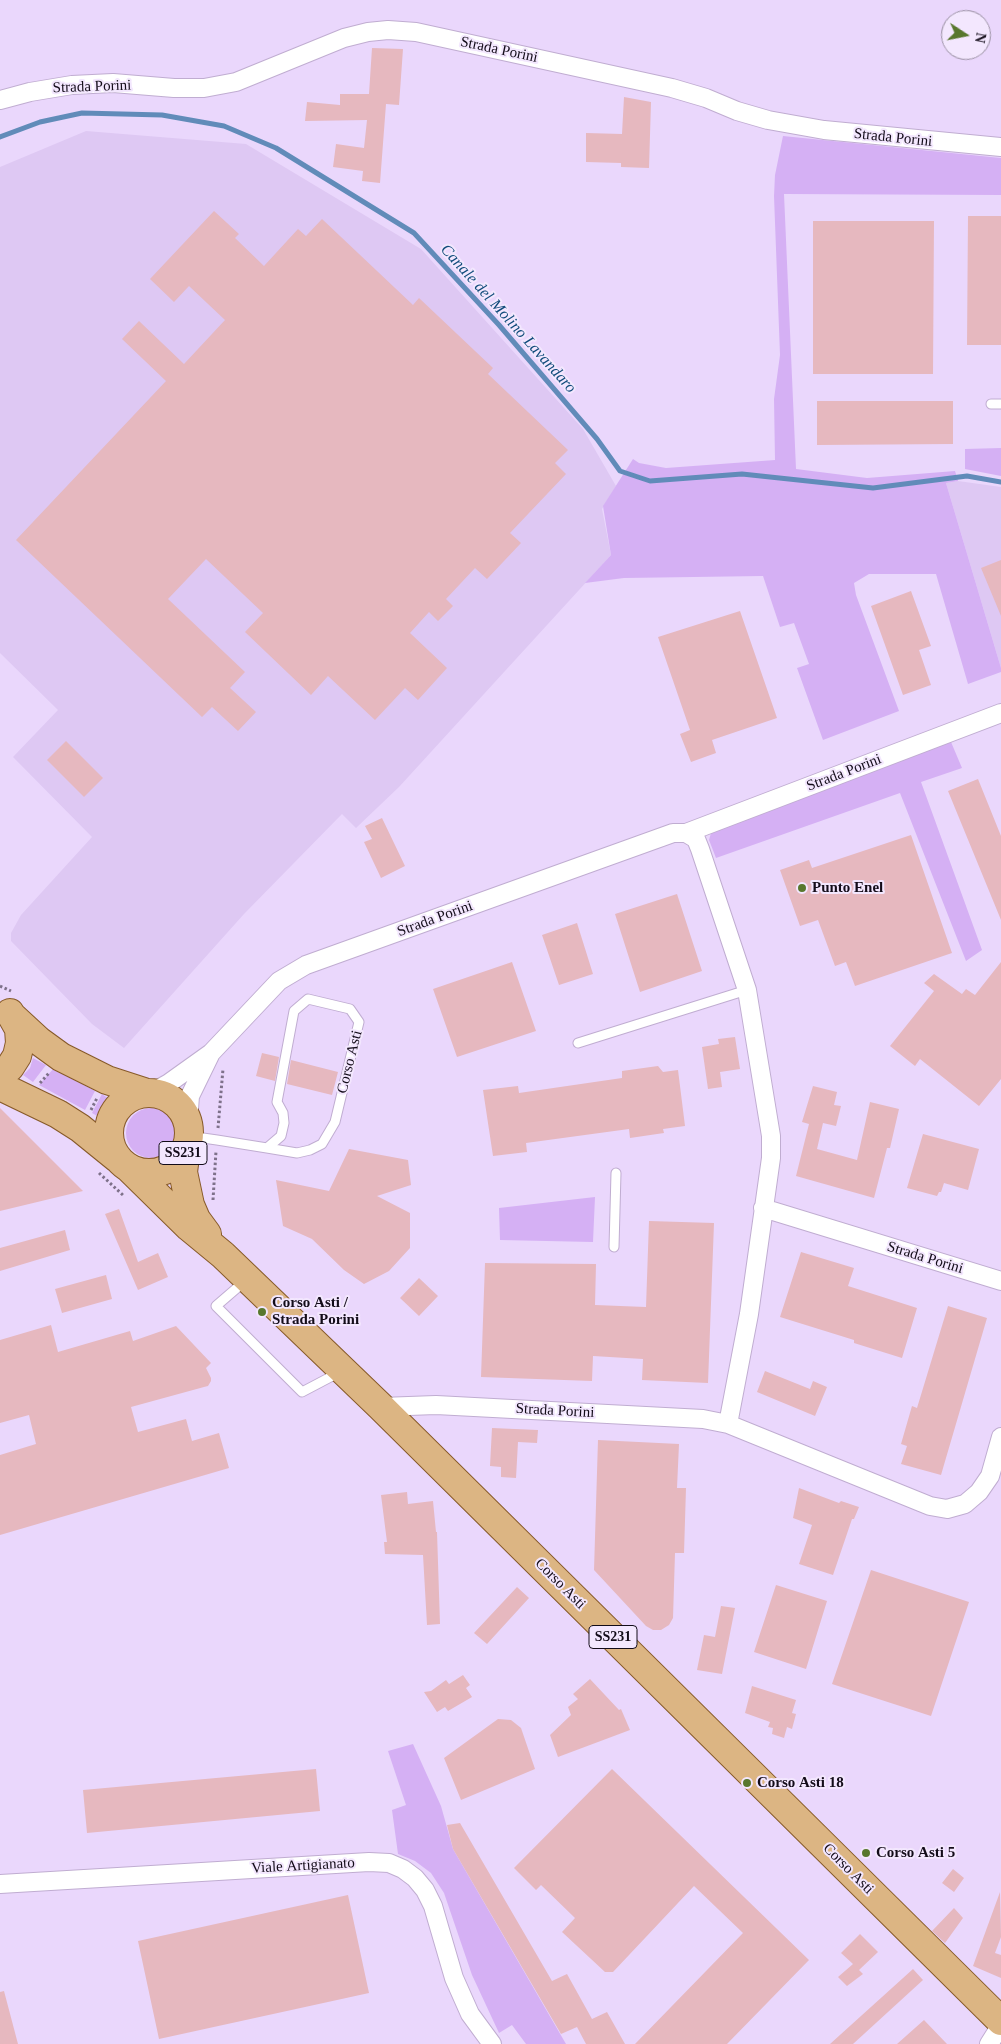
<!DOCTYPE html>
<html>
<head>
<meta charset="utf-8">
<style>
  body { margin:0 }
  #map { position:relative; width:1001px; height:2044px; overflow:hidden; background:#ead7fc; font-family:"Times New Roman",serif }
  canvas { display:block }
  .north { position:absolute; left:941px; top:10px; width:50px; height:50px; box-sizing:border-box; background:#f3e7fe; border:1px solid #998fa2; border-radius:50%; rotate:101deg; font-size:14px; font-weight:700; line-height:20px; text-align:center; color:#130c19 }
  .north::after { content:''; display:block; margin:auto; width:18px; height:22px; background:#58772d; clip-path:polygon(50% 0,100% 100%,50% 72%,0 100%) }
</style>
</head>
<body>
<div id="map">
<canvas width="1001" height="2044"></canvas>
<div class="north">N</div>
</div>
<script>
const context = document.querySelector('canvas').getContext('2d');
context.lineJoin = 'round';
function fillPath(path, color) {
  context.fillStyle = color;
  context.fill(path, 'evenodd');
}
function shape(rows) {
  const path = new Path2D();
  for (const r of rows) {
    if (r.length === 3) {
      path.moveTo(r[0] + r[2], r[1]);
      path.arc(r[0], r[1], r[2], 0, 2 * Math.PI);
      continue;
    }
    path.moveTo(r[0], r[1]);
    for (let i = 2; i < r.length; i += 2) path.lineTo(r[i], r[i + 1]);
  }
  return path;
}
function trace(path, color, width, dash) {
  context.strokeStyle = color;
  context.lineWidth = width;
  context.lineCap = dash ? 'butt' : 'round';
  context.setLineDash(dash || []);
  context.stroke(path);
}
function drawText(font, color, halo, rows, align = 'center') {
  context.font = font + ' "Times New Roman",serif';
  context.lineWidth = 4;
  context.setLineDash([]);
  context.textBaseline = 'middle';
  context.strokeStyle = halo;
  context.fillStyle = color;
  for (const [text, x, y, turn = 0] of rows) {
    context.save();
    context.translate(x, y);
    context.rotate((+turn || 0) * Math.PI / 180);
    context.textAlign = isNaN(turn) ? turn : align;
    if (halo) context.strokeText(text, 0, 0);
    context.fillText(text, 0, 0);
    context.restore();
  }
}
fillPath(shape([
  [86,131,246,144,421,249,583,429,616,486,602,509,611,555,399,787,356,828,342,814,244,914,124,1048,92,1024,11,941,11,933,21,915,92,837,13,757,58,710,0,653,0,167],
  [958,481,1001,487,1001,668,946,483]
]), '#dec8f3');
fillPath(shape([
  [783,136,1001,158,1001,195,784,194,796,469,867,478,955,471,958,481,946,483,1001,668,1001,672,968,684,936,574,869,574,854,583,856,595,899,711,823,740,797,668,809,664,794,623,780,627,763,576,624,578,585,583,611,555,603,506,633,459,639,463,666,468,775,460,774,399,780,355,774,196,775,175],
  [1001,448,1001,476,965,469,965,449],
  [951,742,962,768,921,782,982,950,966,961,900,793,716,858,709,840,711,833,715,828],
  [33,1058,46,1065,33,1082,23,1075,30,1068],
  [54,1068,95,1091,85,1110,39,1085],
  [102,1094,109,1099,99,1117,92,1113],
  [151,1133,25],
  [595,1197,593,1242,500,1240,499,1208],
  [413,1744,441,1806,453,1849,566,2044,526,2044,512,2025,499,2033,472,1975,444,1893,431,1873,415,1861,398,1854,392,1810,406,1805,388,1751]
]), '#d5b0f4');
trace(shape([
  [0,137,40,122,82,113,162,115,224,126,276,148,414,233,499,325,597,439,620,471,650,481,742,474,873,488,967,476,1001,482]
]), '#618bb9', 5);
fillPath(shape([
  [372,48,403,49,399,105,386,104,380,183,362,181,363,171,333,167,336,144,364,148,367,120,305,121,307,102,340,105,340,94,369,94],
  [624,97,651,102,649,168,621,167,621,163,586,162,586,133,622,134],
  [214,211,239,234,235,238,264,266,298,229,306,236,322,219,413,305,419,298,493,368,488,374,568,450,555,463,566,474,510,533,521,543,487,579,475,568,446,599,453,606,438,621,429,612,410,633,447,668,418,700,405,688,375,720,328,676,311,695,245,632,263,613,206,559,168,599,245,672,230,688,256,712,238,731,212,707,202,717,16,540,166,381,122,339,139,321,184,364,225,320,189,286,174,302,150,279],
  [968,216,1001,216,1001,345,967,345],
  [813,221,934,221,933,374,813,374],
  [817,401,953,401,953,444,817,445],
  [1001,560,1001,616,981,568],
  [911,591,931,646,919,650,931,685,903,695,871,606],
  [740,611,777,718,712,740,716,753,691,762,680,734,690,730,658,637],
  [66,741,103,778,84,797,47,760],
  [978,779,1001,836,1001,920,948,791],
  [382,818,405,866,381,878,364,842,372,839,365,826],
  [911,835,952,953,855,986,846,962,835,966,818,920,800,926,780,870,809,860,812,868],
  [677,894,702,971,640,992,615,914],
  [577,923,593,974,559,985,542,935],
  [512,962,536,1031,457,1057,433,989],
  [1001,962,1001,1079,979,1106,920,1059,915,1066,890,1046,934,991,924,983,934,974,962,994,966,989,975,995],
  [735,1037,740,1069,720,1072,722,1087,708,1089,702,1047,719,1044,718,1039],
  [262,1053,279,1057,275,1081,256,1076],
  [291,1060,338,1072,332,1095,287,1084],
  [658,1066,663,1072,678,1070,685,1126,663,1129,664,1133,630,1138,629,1129,526,1143,527,1152,493,1156,483,1090,518,1086,519,1093,622,1078,622,1071],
  [813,1086,837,1092,834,1105,841,1106,836,1126,823,1123,817,1149,857,1160,870,1102,899,1109,890,1148,887,1148,874,1198,796,1176,809,1124,802,1122],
  [0,1108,83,1191,0,1211],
  [923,1134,979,1149,968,1190,944,1183,941,1192,939,1192,937,1196,907,1188],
  [349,1149,408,1160,411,1185,377,1196,410,1213,410,1248,389,1271,364,1284,344,1270,312,1239,283,1226,276,1180,329,1191],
  [119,1209,138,1262,158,1253,168,1277,138,1290,105,1214],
  [649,1221,714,1223,708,1383,642,1380,643,1359,593,1356,592,1381,481,1377,485,1263,596,1264,595,1305,646,1307],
  [65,1230,70,1250,0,1271,0,1248],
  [801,1252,854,1268,848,1286,917,1308,902,1358,854,1343,854,1340,780,1317],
  [106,1275,112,1299,62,1313,55,1289],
  [419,1278,438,1296,419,1316,400,1298],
  [948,1306,987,1318,941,1475,901,1464,907,1446,901,1444,912,1406,917,1408],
  [51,1325,58,1352,130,1331,133,1341,176,1326,211,1363,206,1368,211,1378,211,1381,208,1386,204,1387,131,1407,138,1432,186,1419,192,1441,219,1433,229,1468,0,1535,0,1455,36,1444,29,1415,0,1423,0,1340],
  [765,1371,810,1389,813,1381,827,1387,815,1416,757,1392],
  [492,1428,538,1430,537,1443,518,1442,516,1478,501,1477,501,1467,490,1466],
  [598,1440,679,1444,677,1488,686,1488,684,1553,675,1553,673,1618,669,1625,661,1630,653,1630,646,1626,594,1570],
  [799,1488,839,1503,841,1501,859,1507,854,1519,852,1519,833,1575,799,1564,812,1525,793,1518],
  [407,1492,408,1504,433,1501,436,1532,437,1532,440,1624,427,1625,423,1555,385,1554,384,1542,387,1542,381,1495],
  [871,1570,969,1602,931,1716,832,1684],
  [776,1585,827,1601,806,1669,754,1652],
  [517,1587,529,1598,487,1644,474,1633],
  [721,1606,735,1608,722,1674,697,1670,704,1635,715,1637],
  [463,1675,470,1685,466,1688,472,1697,448,1711,445,1707,437,1712,424,1692,431,1691,446,1680,449,1684],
  [590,1679,619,1710,621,1709,630,1730,558,1757,550,1735,571,1715,568,1707,578,1699,573,1694],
  [752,1686,796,1700,792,1713,796,1714,792,1729,787,1727,784,1738,772,1734,773,1728,768,1727,770,1722,745,1713],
  [498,1719,511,1720,521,1728,535,1769,461,1800,444,1758],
  [316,1769,320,1811,87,1833,83,1790],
  [612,1769,809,1960,727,2044,635,2044,743,1933,694,1886,613,1972,605,1972,562,1932,575,1918,541,1885,536,1890,514,1868],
  [460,1823,552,1981,567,1974,592,2019,607,2012,625,2044,586,2044,577,2027,561,2034,453,1849,447,1825],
  [953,1869,964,1878,954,1892,942,1883],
  [1000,1892,1001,1937,995,1953,1001,1955,1001,1978,973,1966],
  [348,1895,369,1993,159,2039,138,1941],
  [954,1908,963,1918,945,1943,932,1931],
  [860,1934,878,1952,859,1970,863,1974,847,1986,838,1977,853,1964,841,1953],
  [913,1969,923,1980,853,2044,830,2044],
  [4,1991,18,2044,0,2044,0,1992],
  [924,2020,947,2044,897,2044]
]), '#e6b8bf');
const lane = shape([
  [991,404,1001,404],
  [578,1043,747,990],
  [189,1136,217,1140,267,1148,297,1153,310,1150,322,1144,335,1122,359,1022,350,1009,308,999,294,1011,277,1102,283,1113,284,1123,281,1136,267,1148],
  [614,1247,616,1173],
  [245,1281,216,1306,302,1392,340,1372]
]);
const street = shape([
  [0,100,30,92,72,85,113,83,174,88,204,88,236,82,344,38,368,32,388,30,416,32,672,88,706,98,737,111,768,120,824,130,1001,147],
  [686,833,1001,713],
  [153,1092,169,1083,211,1053,279,981,306,965,673,833,686,833,696,839,700,849,747,990,771,1136,771,1158,749,1314,728,1424],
  [188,1122,190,1096,210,1055],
  [763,1208,1001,1281],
  [381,1407,436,1405,703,1419,728,1424,930,1506,947,1509,965,1504,979,1492,990,1476,1001,1437],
  [0,1884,369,1862,389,1863,403,1869,415,1878,425,1890,433,1906,454,1978,470,2014,492,2044],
  [989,2044,1001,2025]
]);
const primary = shape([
  [13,1017,39,1041,61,1057,107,1080,144,1092],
  [0,1075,10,1067,17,1056,20,1043,19,1029,10,1013],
  [0,1086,58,1114,80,1128,117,1158],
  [149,1133,40],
  [186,1149,183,1172,190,1205,196,1219,207,1234],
  [128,1167,189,1227,223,1255,381,1407,1001,2021]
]);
trace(lane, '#c0add1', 11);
trace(street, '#c0add1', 20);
trace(primary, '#875a29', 30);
trace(shape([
  [0,986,11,991],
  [40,1083,49,1073],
  [91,1110,97,1098],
  [218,1128,223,1069],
  [99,1173,124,1196],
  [213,1200,216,1151]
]), '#7e718a', 3, [2.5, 2.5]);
trace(lane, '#fff', 9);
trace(street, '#fff', 18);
trace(primary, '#dcb583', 28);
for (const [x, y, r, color] of [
  [802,888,5,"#58772d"],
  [262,1312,5,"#58772d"],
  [747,1783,5,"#58772d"],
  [866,1853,5,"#58772d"]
]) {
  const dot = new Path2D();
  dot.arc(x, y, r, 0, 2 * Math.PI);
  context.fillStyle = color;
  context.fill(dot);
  trace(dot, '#f3e7fe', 2);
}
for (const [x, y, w] of [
  [183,1153,48],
  [613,1637,48]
]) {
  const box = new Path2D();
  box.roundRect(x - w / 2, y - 11.5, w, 23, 4);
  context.fillStyle = '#f3e7fe';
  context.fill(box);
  trace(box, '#130c19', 1);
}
drawText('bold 14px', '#130c19', null, [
  ["SS231",183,1153],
  ["SS231",613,1637]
]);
drawText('15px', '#130c19', '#f3e7fe', [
  ["Strada Porini",499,50,12],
  ["Strada Porini",92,87,-2],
  ["Strada Porini",893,138,6],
  ["Strada Porini",844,773,-21],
  ["Strada Porini",435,919,-20],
  ["Corso Asti",350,1062,-76],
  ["Strada Porini",925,1258,17],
  ["Strada Porini",555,1411,3],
  ["Corso Asti",560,1584,45],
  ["Viale Artigianato",303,1866,-3],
  ["Corso Asti",848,1869,45]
]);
drawText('bold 15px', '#130c19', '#f3e7fe', [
  ["Punto Enel",812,888],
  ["Corso Asti /",272,1303],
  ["Strada Porini",272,1320],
  ["Corso Asti 18",757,1783],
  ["Corso Asti 5",876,1853]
], 'left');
drawText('italic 16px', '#104b7b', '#f3e7fe', [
  ["Canale del Molino Lavandaro",508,319,48]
]);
</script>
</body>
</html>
